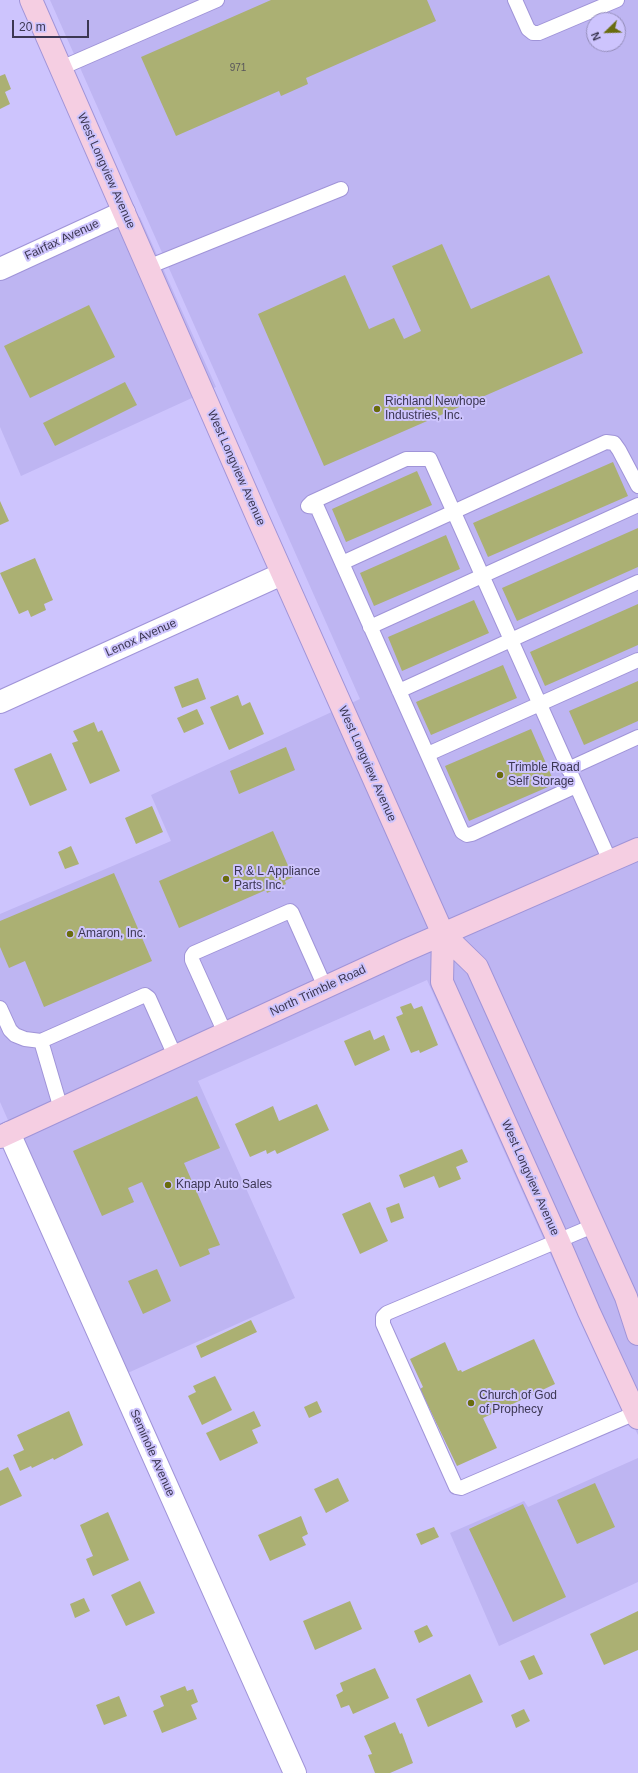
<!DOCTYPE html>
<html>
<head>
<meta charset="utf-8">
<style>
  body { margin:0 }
  #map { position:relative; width:638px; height:1773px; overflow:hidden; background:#cdc4fd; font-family:Arial,sans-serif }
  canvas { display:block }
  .north { position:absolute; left:586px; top:12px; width:40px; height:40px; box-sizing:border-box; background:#cdc4fd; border:1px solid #938cb9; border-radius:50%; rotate:247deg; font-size:11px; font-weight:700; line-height:16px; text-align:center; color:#3c3753 }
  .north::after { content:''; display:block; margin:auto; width:14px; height:18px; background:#696c0e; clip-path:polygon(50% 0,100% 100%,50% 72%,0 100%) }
  .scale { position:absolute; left:12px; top:20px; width:77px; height:18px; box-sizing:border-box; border:2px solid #3c3753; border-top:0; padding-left:5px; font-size:12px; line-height:14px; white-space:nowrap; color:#3c3753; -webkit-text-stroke:3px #cdc4fd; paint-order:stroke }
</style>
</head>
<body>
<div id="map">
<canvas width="638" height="1773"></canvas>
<div class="north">N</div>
<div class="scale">20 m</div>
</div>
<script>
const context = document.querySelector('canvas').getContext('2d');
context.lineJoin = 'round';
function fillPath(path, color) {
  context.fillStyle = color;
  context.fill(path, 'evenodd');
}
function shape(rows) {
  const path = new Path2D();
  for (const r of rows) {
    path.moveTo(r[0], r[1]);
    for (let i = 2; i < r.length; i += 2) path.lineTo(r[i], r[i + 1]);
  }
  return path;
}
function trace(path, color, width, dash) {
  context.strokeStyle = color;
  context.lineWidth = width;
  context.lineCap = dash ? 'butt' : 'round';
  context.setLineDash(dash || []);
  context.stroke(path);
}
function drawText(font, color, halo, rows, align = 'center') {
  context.font = font + ' Arial,sans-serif';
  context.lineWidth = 4;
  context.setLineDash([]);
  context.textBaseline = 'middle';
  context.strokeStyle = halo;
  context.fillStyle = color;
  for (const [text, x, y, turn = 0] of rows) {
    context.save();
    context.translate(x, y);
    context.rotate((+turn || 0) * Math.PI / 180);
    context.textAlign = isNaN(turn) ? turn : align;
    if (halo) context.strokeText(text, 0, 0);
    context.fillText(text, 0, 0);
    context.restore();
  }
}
fillPath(shape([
  [50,0,638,0,638,1435,580,1320,427,980,198,1081,295,1298,121,1376,0,1102,0,914,171,841,151,795,360,699],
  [594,20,618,20,618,44,594,44],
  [140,217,216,387,21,476,0,427,0,280],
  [638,1458,638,1582,499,1646,450,1533,524,1501,528,1507]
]), '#beb5f2');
fillPath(shape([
  [271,0,427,0,436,21,306,78,308,84,281,96,279,91,176,136,141,57],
  [5,74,11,89,5,92,10,104,0,109,0,76],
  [442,244,471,309,549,275,583,353,324,466,258,314,345,275,369,329,394,318,404,339,421,331,392,266],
  [89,305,115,357,30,398,4,346],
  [125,382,137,405,55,446,43,423],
  [613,462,628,496,488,557,473,523],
  [417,471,432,505,346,542,332,509],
  [0,501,9,521,0,525],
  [638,528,638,567,517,621,502,588],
  [446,535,460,569,374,606,360,573],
  [35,558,53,600,44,604,46,610,31,617,28,610,19,614,0,573],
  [474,600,489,633,402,671,388,637],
  [638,604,638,645,545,686,530,652],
  [503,665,517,698,431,735,416,702],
  [198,678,206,699,182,708,174,687],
  [638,681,638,721,584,745,569,711],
  [238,695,242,706,250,702,264,734,229,750,210,707],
  [197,709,204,724,184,733,177,718],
  [94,722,98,732,102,730,120,771,90,784,72,743,78,741,73,731],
  [531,729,555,784,469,821,445,766],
  [286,747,295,770,239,794,230,771],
  [51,753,67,790,30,806,14,769],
  [152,806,163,832,136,844,125,818],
  [273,831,293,877,285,881,286,884,267,893,266,890,179,928,159,881],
  [71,846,79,864,65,869,58,852],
  [114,873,152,961,44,1007,25,961,9,968,0,947,0,921],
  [411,1003,414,1009,422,1006,438,1045,420,1053,419,1050,411,1053,396,1017,403,1014,400,1007],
  [370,1030,374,1040,384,1035,390,1050,355,1066,344,1041],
  [197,1096,220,1148,184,1163,220,1245,208,1249,210,1254,180,1267,142,1182,128,1188,134,1202,102,1216,73,1151],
  [317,1104,329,1130,277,1154,275,1150,267,1154,266,1150,250,1157,235,1124,273,1106,279,1121],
  [462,1149,468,1162,456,1167,461,1179,439,1188,434,1176,404,1188,399,1175],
  [370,1202,388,1241,360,1254,342,1214],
  [399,1203,404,1218,391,1223,386,1208],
  [157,1269,171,1301,143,1314,128,1281],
  [251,1320,257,1332,201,1358,196,1346],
  [534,1339,555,1384,483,1418,497,1448,457,1466,420,1389,423,1387,410,1359,445,1342,458,1371,461,1370,462,1372],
  [215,1376,232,1410,202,1425,188,1396,196,1392,193,1386],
  [317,1401,322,1412,309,1418,304,1407],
  [69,1411,83,1445,54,1460,53,1458,32,1468,31,1466,20,1471,13,1455,24,1450,17,1435],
  [254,1411,261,1426,252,1430,258,1443,220,1461,206,1433],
  [8,1467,22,1496,0,1506,0,1471],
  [338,1478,349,1501,326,1513,314,1489],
  [595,1483,615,1527,577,1544,557,1500],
  [523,1504,566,1597,513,1622,469,1529],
  [108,1512,129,1560,93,1576,86,1559,93,1556,80,1525],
  [301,1516,308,1534,302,1537,306,1545,270,1561,258,1535],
  [434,1527,439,1537,421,1545,416,1534],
  [140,1581,155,1613,126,1626,111,1595],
  [84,1598,90,1611,75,1618,70,1604],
  [350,1601,362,1629,315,1650,303,1621],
  [638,1611,638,1650,604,1665,590,1634],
  [427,1625,433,1636,419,1643,414,1631],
  [534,1655,543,1674,529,1680,520,1661],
  [375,1668,389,1698,353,1714,349,1705,341,1708,336,1695,343,1691,340,1683],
  [470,1674,483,1702,428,1727,416,1699],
  [185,1686,187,1691,193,1689,198,1702,191,1705,197,1719,162,1733,153,1711,164,1706,160,1696],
  [119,1696,127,1716,104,1725,96,1705],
  [524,1709,530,1721,516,1728,511,1715],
  [395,1722,400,1734,402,1733,413,1763,390,1773,375,1773,368,1755,372,1754,364,1736]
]), '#abb073');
const lane = shape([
  [515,0,528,29,533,33,539,33,617,0],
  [61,68,217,0],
  [148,267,341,189],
  [342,563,606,442,614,443,619,450,638,486],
  [370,627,638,505],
  [399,691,638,582],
  [428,754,638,660],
  [568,769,638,737],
  [576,786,472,834,467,835,462,832,317,507,308,506,312,502,406,459,430,459,610,861],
  [0,1008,10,1030,15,1035,25,1039,41,1041,61,1109],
  [225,1033,192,960,192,956,194,953,290,911,292,913,325,987],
  [41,1041,145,995,149,998,175,1056],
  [593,1226,387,1313,383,1317,383,1324,456,1487,461,1488,638,1412]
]);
const street = shape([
  [0,269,124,212],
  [0,702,282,574],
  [9,1133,295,1773]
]);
const secondary = shape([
  [31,0,259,521,443,934,477,967,626,1297,638,1334],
  [443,934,442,982,558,1240,589,1312,638,1418],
  [0,1137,404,951,638,849]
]);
trace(lane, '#a094d8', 16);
trace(street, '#a094d8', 24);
trace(secondary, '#a094d8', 24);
trace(lane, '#fff', 14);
trace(street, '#fff', 22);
trace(secondary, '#f5cee2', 22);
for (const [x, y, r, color] of [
  [377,409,4,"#696c0e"],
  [500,775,4,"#696c0e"],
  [226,879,4,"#696c0e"],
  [70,934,4,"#696c0e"],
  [168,1185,4,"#696c0e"],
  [471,1403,4,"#696c0e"]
]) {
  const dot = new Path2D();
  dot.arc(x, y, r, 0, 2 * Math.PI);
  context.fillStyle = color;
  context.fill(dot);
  trace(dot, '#cdc4fd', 1.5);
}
drawText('10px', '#58555b', null, [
  ["971",238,68]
]);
drawText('12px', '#3c3753', '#cdc4fd', [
  ["West Longview Avenue",106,171,66],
  ["Fairfax Avenue",62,240,-25],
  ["West Longview Avenue",236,468,66],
  ["Lenox Avenue",141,638,-24],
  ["West Longview Avenue",367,764,66],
  ["North Trimble Road",318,991,-25],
  ["West Longview Avenue",530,1178,66],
  ["Seminole Avenue",152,1453,66]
]);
drawText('12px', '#3c3753', '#cdc4fd', [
  ["Richland Newhope",385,402],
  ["Industries, Inc.",385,416],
  ["Trimble Road",508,768],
  ["Self Storage",508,782],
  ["R & L Appliance",234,872],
  ["Parts Inc.",234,886],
  ["Amaron, Inc.",78,934],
  ["Knapp Auto Sales",176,1185],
  ["Church of God",479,1396],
  ["of Prophecy",479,1410]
], 'left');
</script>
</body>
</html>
